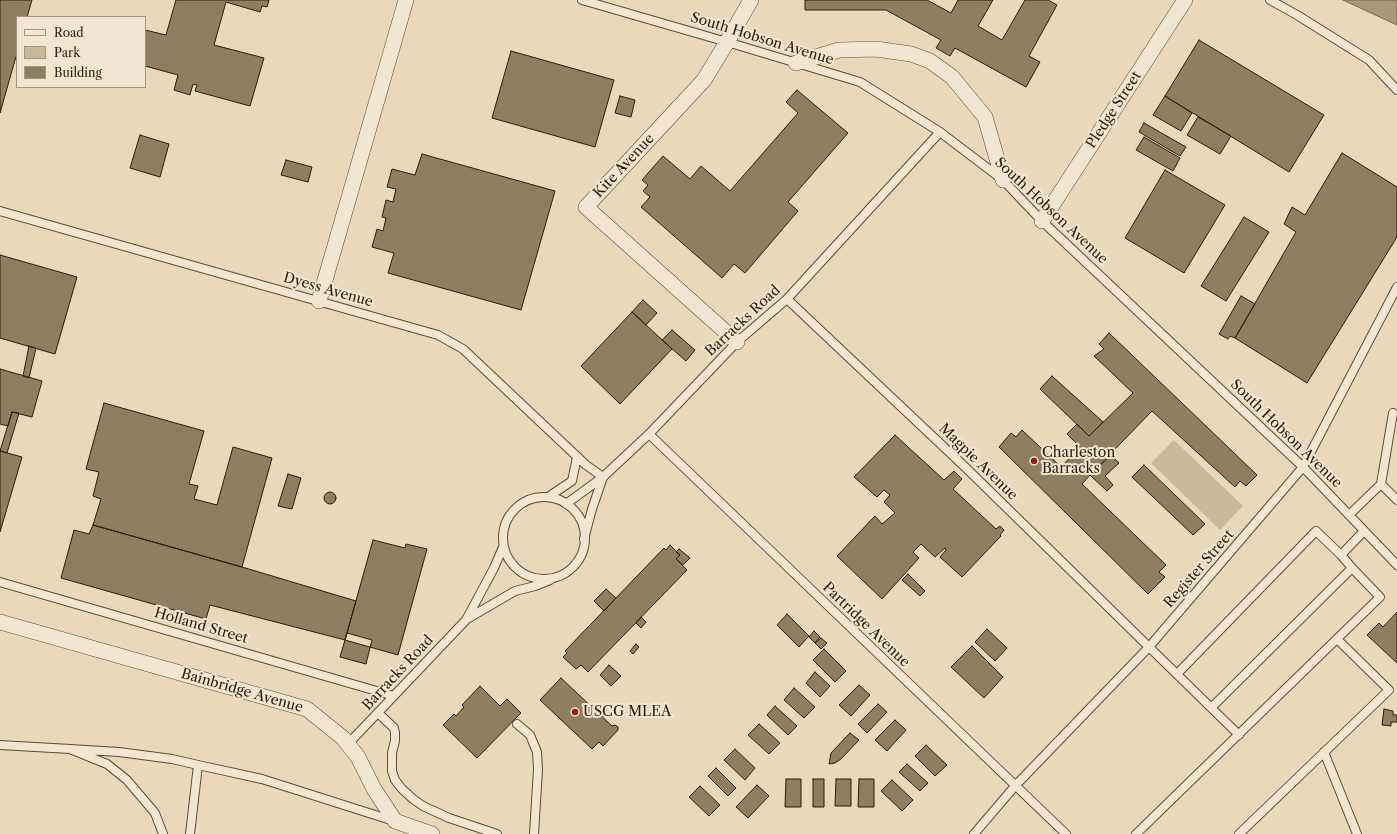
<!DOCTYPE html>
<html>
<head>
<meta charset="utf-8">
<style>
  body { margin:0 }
  #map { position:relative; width:1397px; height:834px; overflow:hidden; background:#ebd7b9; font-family:"Libre Caslon Text",serif }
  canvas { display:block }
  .legend { position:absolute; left:16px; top:16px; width:130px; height:72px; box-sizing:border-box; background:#f2e5d2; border:1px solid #a4957f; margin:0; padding:5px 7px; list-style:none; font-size:12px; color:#2e1d03 }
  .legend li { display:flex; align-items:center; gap:8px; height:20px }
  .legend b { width:20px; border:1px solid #a4957f }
</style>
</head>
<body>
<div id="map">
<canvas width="1397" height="834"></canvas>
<ul class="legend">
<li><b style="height:5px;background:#f2e5d2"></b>Road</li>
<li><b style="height:11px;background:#cbb79a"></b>Park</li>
<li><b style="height:11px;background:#907e62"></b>Building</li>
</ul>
</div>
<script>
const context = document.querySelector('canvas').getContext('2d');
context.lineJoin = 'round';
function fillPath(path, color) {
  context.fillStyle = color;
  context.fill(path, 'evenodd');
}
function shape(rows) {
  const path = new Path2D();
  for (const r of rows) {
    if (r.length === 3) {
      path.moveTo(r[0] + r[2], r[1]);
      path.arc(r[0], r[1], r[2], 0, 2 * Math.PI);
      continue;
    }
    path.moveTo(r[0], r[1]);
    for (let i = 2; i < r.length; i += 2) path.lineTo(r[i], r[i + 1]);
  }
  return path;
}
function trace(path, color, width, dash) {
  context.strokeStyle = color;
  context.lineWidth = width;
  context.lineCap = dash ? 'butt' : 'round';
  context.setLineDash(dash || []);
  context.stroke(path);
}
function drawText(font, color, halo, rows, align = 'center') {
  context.font = font + ' "Libre Caslon Text",serif';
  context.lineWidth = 4;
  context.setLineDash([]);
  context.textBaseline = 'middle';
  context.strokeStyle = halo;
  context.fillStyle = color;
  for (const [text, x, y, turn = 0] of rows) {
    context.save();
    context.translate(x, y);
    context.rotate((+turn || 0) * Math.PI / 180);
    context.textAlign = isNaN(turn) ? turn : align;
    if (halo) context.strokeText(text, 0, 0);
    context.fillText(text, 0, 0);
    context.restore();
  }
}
fillPath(shape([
  [1174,440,1243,506,1220,530,1151,463]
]), '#cbb79a');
const water = shape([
  [1343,0,1397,0,1397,25,1343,0]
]);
fillPath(water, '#ab987b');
trace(water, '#79674b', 1);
const building = shape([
  [0,0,32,0,27,17,17,17,17,53,0,113,0,0],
  [176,0,269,0,267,7,262,6,260,12,226,2,214,45,264,58,250,106,195,91,197,85,193,84,190,95,174,90,178,75,145,66,145,30,166,35,176,0],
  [805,0,927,0,951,13,958,0,993,0,978,26,1002,40,1025,0,1048,0,1057,5,1029,56,1040,62,1026,87,955,48,950,56,936,48,941,40,886,10,805,10,805,0],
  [1199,40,1324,115,1289,172,1165,96,1199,40],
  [511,51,614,80,595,147,492,118,511,51],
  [797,90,848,133,788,202,798,211,745,273,734,264,722,278,641,207,650,197,643,191,648,185,642,180,663,156,690,179,701,166,730,191,798,113,786,102,797,90],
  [620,96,635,100,631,117,615,113,620,96],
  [1165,96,1192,113,1181,131,1153,115,1165,96],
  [1198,117,1231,136,1220,154,1187,135,1198,117],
  [1144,123,1186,147,1180,156,1139,132,1144,123],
  [140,135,169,144,160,177,130,168,140,135],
  [1144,137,1180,158,1173,171,1136,150,1144,137],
  [1342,153,1397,187,1397,237,1307,383,1235,338,1296,232,1284,224,1292,207,1305,215,1342,153],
  [422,154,555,191,521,310,388,273,394,253,372,247,377,229,383,231,386,218,382,217,386,200,393,202,396,189,387,187,392,169,415,175,422,154],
  [286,160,312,167,308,182,281,175,286,160],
  [1165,170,1225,205,1184,273,1125,238,1165,170],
  [1244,217,1269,232,1226,301,1201,286,1244,217],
  [0,255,77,277,55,354,0,338,0,255],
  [1241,296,1255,304,1235,338,1230,336,1228,339,1219,334,1241,296],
  [643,300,657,313,646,325,632,312,643,300],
  [632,312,672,349,620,404,581,366,632,312],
  [672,330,695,350,686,361,662,340,672,330],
  [1109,333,1257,475,1246,486,1240,481,1235,487,1152,411,1090,475,1082,484,1166,565,1159,572,1165,577,1148,594,999,447,1011,433,1016,437,1022,430,1061,467,1080,447,1067,434,1077,424,1089,436,1133,393,1094,356,1104,349,1099,344,1109,333],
  [29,346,36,348,29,378,23,376,29,346],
  [0,369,42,381,32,417,12,412,8,426,0,424,0,369],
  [1052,376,1103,422,1089,436,1040,389,1052,376],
  [104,403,204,431,189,484,198,486,194,499,217,505,233,447,272,458,242,567,93,525,101,499,93,496,99,472,86,469,104,403],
  [12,412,19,413,7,453,0,451,12,412],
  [895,435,944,480,954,471,962,479,953,489,996,529,1000,526,1004,530,1000,535,1001,536,962,577,940,557,946,550,945,548,935,557,921,544,913,552,919,558,882,599,837,556,875,516,882,524,895,513,884,502,890,495,884,490,877,497,854,477,895,435],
  [0,451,22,457,0,532,0,451],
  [1111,455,1119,463,1105,476,1113,485,1107,491,1090,475,1111,455],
  [1144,465,1205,524,1193,535,1132,477,1144,465],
  [288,474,301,478,292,509,278,506,288,474],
  [330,498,6],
  [93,525,242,567,356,601,345,640,210,605,206,619,61,578,74,530,89,534,93,525],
  [373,540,405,548,406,544,427,549,398,655,345,640,373,540],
  [670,545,680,555,676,559,687,570,588,672,581,665,576,669,563,657,567,653,565,651,664,548,666,550,670,545],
  [679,549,690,558,683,565,676,559,680,555,676,552,679,549],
  [908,574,925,591,920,596,902,580,908,574],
  [606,589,616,598,604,611,594,601,606,589],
  [1397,612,1397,663,1367,635,1379,623,1383,627,1397,612],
  [787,614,809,636,799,647,777,625,787,614],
  [641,617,646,622,641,628,636,623,641,617],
  [987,629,1007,648,995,661,975,642,987,629],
  [814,631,820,637,815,643,809,637,814,631],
  [347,633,372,640,366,664,340,657,347,633],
  [821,638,827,643,821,649,815,643,821,638],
  [636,644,639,647,633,654,630,651,636,644],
  [972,646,1003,677,984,698,951,667,972,646],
  [824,649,846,671,835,682,813,660,824,649],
  [609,665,621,676,611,686,600,675,609,665],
  [815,672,830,686,820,697,806,683,815,672],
  [561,678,612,726,615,725,618,727,618,730,603,746,599,742,592,749,540,700,561,678],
  [859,685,870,695,851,716,839,705,859,685],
  [480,686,500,706,507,699,521,713,477,758,443,725,454,714,456,716,464,707,462,705,480,686],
  [794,688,815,707,804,718,784,700,794,688],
  [878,704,887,712,867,733,858,724,878,704],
  [775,706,797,726,788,735,767,715,775,706],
  [1384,709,1393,711,1393,715,1397,715,1397,722,1391,722,1391,726,1382,725,1384,709],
  [895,720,906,730,887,751,875,740,895,720],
  [759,724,780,743,769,754,748,735,759,724],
  [850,733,859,740,841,759,835,763,829,764,831,753,850,733],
  [926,745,947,765,935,776,915,756,926,745],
  [735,749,755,768,745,780,724,760,735,749],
  [907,764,928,783,920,791,899,772,907,764],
  [716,768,736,788,728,796,708,776,716,768],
  [786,779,801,779,801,807,785,807,786,779],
  [813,779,824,779,824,807,813,807,813,779],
  [836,779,851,779,851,806,835,806,836,779],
  [859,779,874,779,874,807,858,807,859,779],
  [892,780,913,800,902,811,881,791,892,780],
  [757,785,769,796,748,818,736,807,757,785],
  [700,786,720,805,709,816,689,797,700,786]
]);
fillPath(building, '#907e62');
trace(building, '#2e1d03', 1);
const lane = shape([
  [582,0,727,42,860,82,940,132,1003,180,1042,221,1303,467,1397,565],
  [1270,0,1297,15,1369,60,1397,90],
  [0,211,438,335,463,349,586,465,603,477,566,504],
  [787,299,964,466,1239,735],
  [649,434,1066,834],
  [1381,484,1393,413],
  [548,497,572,481,577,457],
  [544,538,41],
  [1349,515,1381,484,1397,500],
  [584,539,592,509,603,477,649,434,737,342,787,299,940,132],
  [0,582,394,696],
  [467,619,515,591,535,586,550,580],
  [1177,674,1316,531,1341,555,1364,531],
  [1212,707,1352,568,1341,555],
  [378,713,394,728,395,733,395,741,392,753,392,771,395,780,402,789,413,799,423,806,449,818,497,834],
  [517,724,530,735,537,752,538,770,534,834],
  [348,744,466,620,494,568,503,547],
  [0,745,70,749,107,764,127,780,155,813,163,834],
  [70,749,119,752,172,759,198,765,262,779,394,821],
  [1324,752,1357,834],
  [190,834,198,765],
  [974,834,1015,786,1149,647,1303,467,1397,287],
  [1136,834,1380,597,1352,568],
  [1239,834,1389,690,1337,639]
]);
const street = shape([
  [796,63,839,50,876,49,911,54,930,61,952,77,985,117,1003,180],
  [1042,221,1185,0],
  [319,301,406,0],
  [737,342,586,207,704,80,727,42,751,0],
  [0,622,307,709,343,738,358,757,374,789,395,821,432,834]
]);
trace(lane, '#5d4c30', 10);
trace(street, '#5d4c30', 16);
trace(lane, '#f2e5d2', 8);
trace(street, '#f2e5d2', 15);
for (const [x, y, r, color] of [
  [1034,461,4,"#8f2418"],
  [575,712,4,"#8f2418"]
]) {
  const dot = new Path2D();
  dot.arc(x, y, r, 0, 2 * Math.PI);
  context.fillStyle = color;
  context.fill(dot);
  trace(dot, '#f2e5d2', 1.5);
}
drawText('14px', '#2e1d03', '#f2e5d2', [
  ["South Hobson Avenue",762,39,17],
  ["Pledge Street",1114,110,-57],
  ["Kite Avenue",624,166,-47],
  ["South Hobson Avenue",1051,211,43],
  ["Dyess Avenue",328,290,16],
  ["Barracks Road",743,321,-43],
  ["South Hobson Avenue",1286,434,44],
  ["Magpie Avenue",978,462,44],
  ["Register Street",1199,569,-49],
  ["Partridge Avenue",866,625,44],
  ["Holland Street",201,626,16],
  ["Barracks Road",398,673,-47],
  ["Bainbridge Avenue",242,691,16]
]);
drawText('14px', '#2e1d03', '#f2e5d2', [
  ["Charleston",1042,453],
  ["Barracks",1042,469],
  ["USCG MLEA",583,712]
], 'left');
</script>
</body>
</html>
